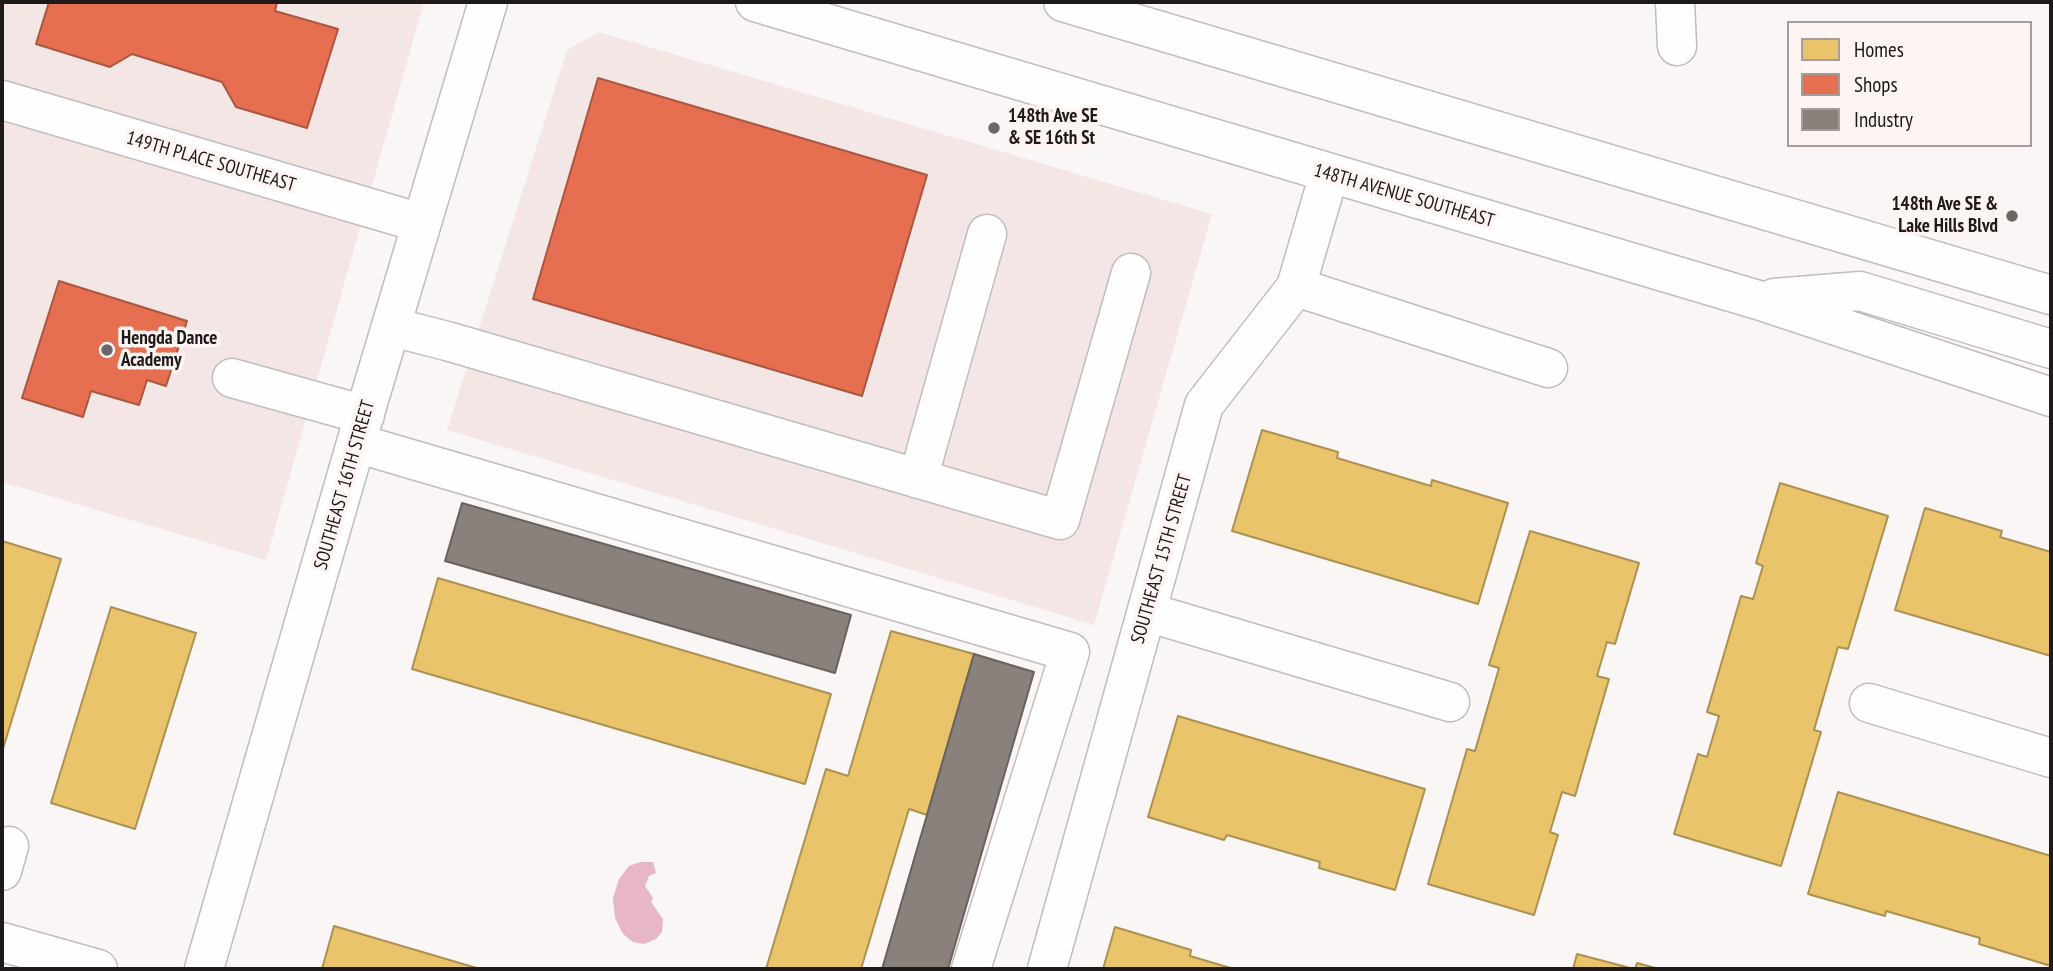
<!DOCTYPE html>
<html>
<head>
<meta charset="utf-8">
<style>
  body { margin:0 }
  #map { position:relative; width:2053px; height:971px; overflow:hidden; background:#fbf6f6; font-family:"PT Sans Narrow",sans-serif }
  canvas { display:block }
  .frame { position:absolute; inset:0; border:4px solid #1d1a19; pointer-events:none }
  .legend { position:absolute; left:1787px; top:21px; width:245px; height:126px; box-sizing:border-box; background:#fef5f3; border:2px solid #a49d9c; margin:0; padding:9px 12px; list-style:none; font-size:21px; color:#1d1a19 }
  .legend li { display:flex; align-items:center; gap:14px; height:35px }
  .legend b { width:35px; border:2px solid #a49d9c }
</style>
</head>
<body>
<div id="map">
<canvas width="2053" height="971"></canvas>
<div class="frame"></div>
<ul class="legend">
<li><b style="height:19px;background:#e9c46a"></b>Homes</li>
<li><b style="height:19px;background:#e76f51"></b>Shops</li>
<li><b style="height:19px;background:#8a817c"></b>Industry</li>
</ul>
</div>
<script>
const context = document.querySelector('canvas').getContext('2d');
context.lineJoin = 'round';
function fillPath(path, color) {
  context.fillStyle = color;
  context.fill(path, 'evenodd');
}
function shape(rows) {
  const path = new Path2D();
  for (const r of rows) {
    path.moveTo(r[0], r[1]);
    for (let i = 2; i < r.length; i += 2) path.lineTo(r[i], r[i + 1]);
  }
  return path;
}
function trace(path, color, width, dash) {
  context.strokeStyle = color;
  context.lineWidth = width;
  context.lineCap = dash ? 'butt' : 'round';
  context.setLineDash(dash || []);
  context.stroke(path);
}
function drawText(font, color, halo, rows, align = 'center') {
  context.font = font + ' "PT Sans Narrow",sans-serif';
  context.lineWidth = 7;
  context.setLineDash([]);
  context.textBaseline = 'middle';
  context.strokeStyle = halo;
  context.fillStyle = color;
  for (const [text, x, y, turn = 0] of rows) {
    context.save();
    context.translate(x, y);
    context.rotate((+turn || 0) * Math.PI / 180);
    context.textAlign = isNaN(turn) ? turn : align;
    if (halo) context.strokeText(text, 0, 0);
    context.fillText(text, 0, 0);
    context.restore();
  }
}
fillPath(shape([
  [2,2,424,2,266,560,2,482],
  [599,32,1212,214,1094,625,447,430,567,50]
]), '#f3e6e5');
fillPath(shape([
  [640,862,653,862,656,873,649,876,645,886,653,898,651,902,663,919,662,932,656,939,644,944,633,942,623,934,615,918,613,898,619,879,629,866]
]), '#e7b6c7');
const homes = shape([
  [1262,430,1338,452,1337,458,1431,486,1432,480,1508,503,1478,604,1232,531,1262,430],
  [1780,483,1888,516,1848,649,1838,647,1814,730,1821,732,1781,866,1674,834,1698,754,1707,757,1719,716,1707,712,1741,596,1753,599,1763,566,1756,563,1780,483],
  [1925,508,2002,531,2000,537,2051,552,2051,656,1895,610,1925,508],
  [1530,531,1639,563,1615,644,1607,642,1597,676,1609,679,1575,796,1562,792,1550,832,1558,835,1534,915,1428,884,1467,749,1475,751,1499,668,1489,665,1530,531],
  [2,541,61,559,2,752,2,541],
  [438,578,831,694,805,784,412,669,438,578],
  [111,607,196,633,135,829,51,803,111,607],
  [891,631,974,654,927,815,909,809,861,969,766,969,826,769,848,776,891,631],
  [1178,716,1425,789,1395,890,1319,868,1320,862,1227,835,1224,840,1148,817,1178,716],
  [1838,792,2051,856,2051,966,1979,944,1980,938,1886,911,1885,916,1808,894,1838,792],
  [334,926,480,969,322,969,334,926],
  [1115,927,1191,950,1190,956,1234,969,1103,969,1115,927],
  [1577,954,1634,969,1573,969,1577,954],
  [1637,963,1659,969,1635,969,1637,963]
]);
fillPath(homes, '#e9c46a');
trace(homes, '#ac9152', 2);
const shops = shape([
  [49,2,277,2,275,11,338,29,307,128,236,107,222,82,132,54,110,67,36,44,49,2],
  [598,78,927,175,862,396,533,299,598,78],
  [59,281,187,321,166,386,147,380,139,405,91,391,83,417,22,398,59,281]
]);
fillPath(shops, '#e76f51');
trace(shops, '#aa5640', 2);
const industry = shape([
  [462,503,851,615,835,673,445,561,462,503],
  [974,654,1034,672,948,969,882,969,974,654]
]);
fillPath(industry, '#8a817c');
trace(industry, '#69625e', 2);
const minor = shape([
  [1675,2,1677,46],
  [2,100,421,223],
  [1296,287,1548,368],
  [392,327,447,341,1060,520,1131,273],
  [232,378,365,415],
  [356,443,1070,652,971,969],
  [918,479,987,234],
  [1147,612,1450,702],
  [1869,703,2051,758],
  [2,871,9,846],
  [2,942,98,969],
  [204,969,356,443,488,2],
  [1047,969,1204,405,1296,287,1329,174]
]);
const major = shape([
  [755,2,1758,300,2051,397],
  [1063,2,2051,295],
  [1774,298,1860,291,2051,349]
]);
trace(minor, '#c1bdbc', 41);
trace(major, '#c1bdbc', 41);
trace(minor, '#fefefe', 38);
trace(major, '#fefefe', 38);
for (const [x, y, r, color] of [
  [994,128,7,"#6b6766"],
  [2012,216,7,"#6b6766"],
  [107,350,7,"#6b6766"]
]) {
  const dot = new Path2D();
  dot.arc(x, y, r, 0, 2 * Math.PI);
  context.fillStyle = color;
  context.fill(dot);
  trace(dot, '#fef5f3', 2.5);
}
drawText('bold 19px', '#1d1a19', '#fef5f3', [
  ["148th Ave SE",1008,117],
  ["& SE 16th St",1008,139],
  ["148th Ave SE &",1998,205,"right"],
  ["Lake Hills Blvd",1998,227,"right"],
  ["Hengda Dance",121,339],
  ["Academy",121,361]
], 'left');
drawText('19px', '#1d1a19', '#fef5f3', [
  ["149TH PLACE SOUTHEAST",211,162,16],
  ["148TH AVENUE SOUTHEAST",1404,196,16],
  ["SOUTHEAST 16TH STREET",345,485,-74],
  ["SOUTHEAST 15TH STREET",1162,559,-74]
]);
</script>
</body>
</html>
